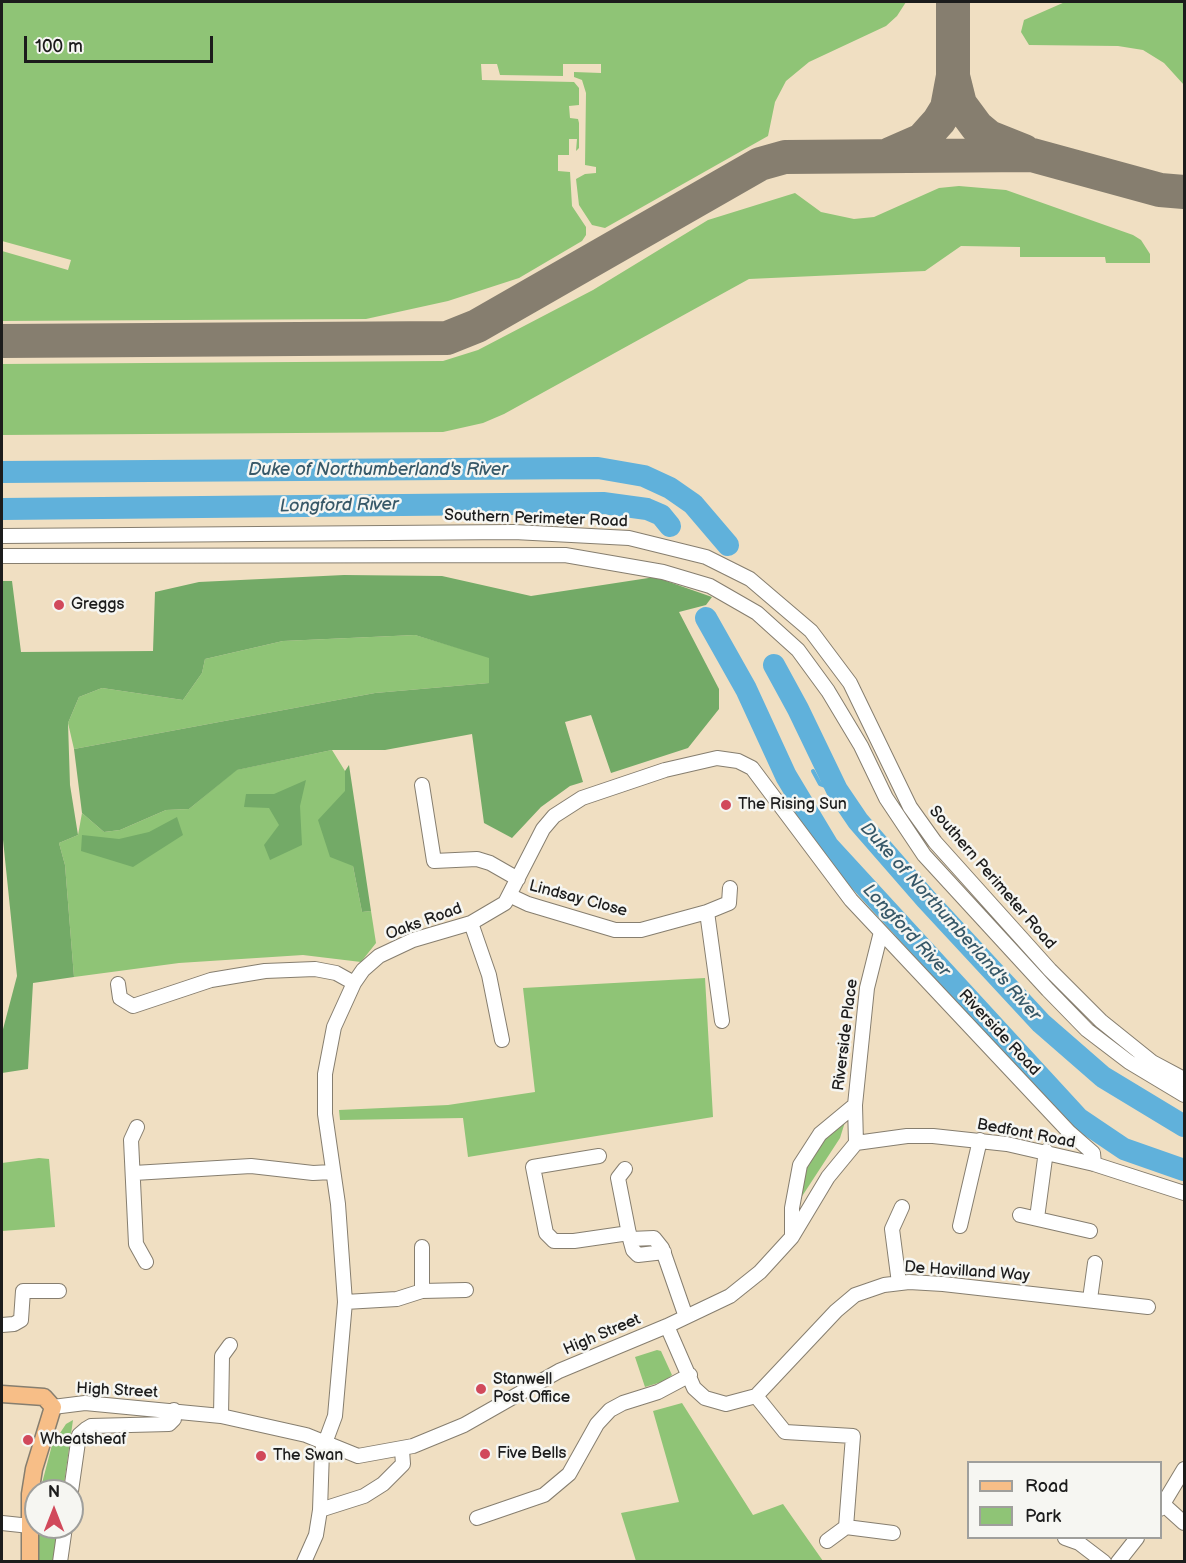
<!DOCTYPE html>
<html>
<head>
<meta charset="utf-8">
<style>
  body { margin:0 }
  #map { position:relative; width:1186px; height:1563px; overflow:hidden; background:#f0dfc2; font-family:"Balsamiq Sans",sans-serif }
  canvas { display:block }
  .frame { position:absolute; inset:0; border:3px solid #1c1c1c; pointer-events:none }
  .legend { position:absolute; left:967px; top:1461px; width:195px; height:78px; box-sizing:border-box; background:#f6f6f2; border:2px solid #9f9f9c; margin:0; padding:8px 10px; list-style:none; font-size:18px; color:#1c1c1c }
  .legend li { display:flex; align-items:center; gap:12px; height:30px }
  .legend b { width:30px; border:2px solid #9f9f9c }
  .north { position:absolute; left:24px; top:1479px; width:60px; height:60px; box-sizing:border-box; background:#f6f6f2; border:2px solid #9f9f9c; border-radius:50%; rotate:0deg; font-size:16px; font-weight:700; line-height:24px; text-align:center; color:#1c1c1c }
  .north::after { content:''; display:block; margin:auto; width:21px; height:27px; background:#d1495b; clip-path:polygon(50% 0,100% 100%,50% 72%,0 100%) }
  .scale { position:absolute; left:24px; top:36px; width:189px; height:27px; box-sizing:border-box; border:3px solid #1c1c1c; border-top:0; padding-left:8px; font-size:18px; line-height:21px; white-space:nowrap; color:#1c1c1c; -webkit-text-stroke:4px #f6f6f2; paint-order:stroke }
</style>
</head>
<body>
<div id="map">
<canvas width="1186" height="1563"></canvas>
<div class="frame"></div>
<ul class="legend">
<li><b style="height:8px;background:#f7be87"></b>Road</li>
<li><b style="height:16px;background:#8fc476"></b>Park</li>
</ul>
<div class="north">N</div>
<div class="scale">100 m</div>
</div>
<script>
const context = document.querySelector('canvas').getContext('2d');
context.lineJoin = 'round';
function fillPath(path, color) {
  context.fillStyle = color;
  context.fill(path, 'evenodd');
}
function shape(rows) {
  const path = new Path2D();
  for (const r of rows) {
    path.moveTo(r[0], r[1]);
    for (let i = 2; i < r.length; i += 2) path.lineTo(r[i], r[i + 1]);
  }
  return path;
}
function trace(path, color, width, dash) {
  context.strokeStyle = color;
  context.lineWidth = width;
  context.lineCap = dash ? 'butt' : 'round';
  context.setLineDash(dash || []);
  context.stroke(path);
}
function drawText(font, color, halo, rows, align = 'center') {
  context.font = font + ' "Balsamiq Sans",sans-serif';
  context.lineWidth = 5;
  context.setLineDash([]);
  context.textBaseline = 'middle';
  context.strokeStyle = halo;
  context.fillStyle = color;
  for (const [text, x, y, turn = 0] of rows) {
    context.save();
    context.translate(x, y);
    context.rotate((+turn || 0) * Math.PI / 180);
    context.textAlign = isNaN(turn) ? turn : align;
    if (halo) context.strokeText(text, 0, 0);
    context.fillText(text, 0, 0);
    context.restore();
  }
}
fillPath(shape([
  [2,2,906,2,897,16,886,26,809,62,786,81,775,102,768,136,605,228,592,225,579,205,576,179,585,174,596,173,596,167,585,165,586,93,582,80,574,77,574,72,601,73,601,64,563,64,563,76,500,75,497,64,481,64,482,80,574,82,579,88,579,105,569,106,570,118,578,119,579,123,579,148,576,151,577,139,569,139,569,155,558,155,558,171,570,172,572,206,586,227,586,235,582,241,519,278,448,301,366,319,2,321,2,251,68,270,71,260,2,241],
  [1065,2,1184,2,1184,85,1164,63,1143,50,1118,46,1029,45,1021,32,1024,20],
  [959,186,1006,190,1133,235,1141,240,1150,254,1150,263,1106,263,1105,257,1020,257,1020,247,961,246,925,271,749,279,504,414,483,423,443,432,2,435,2,364,443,361,478,350,593,290,708,220,795,193,821,212,854,219,874,217,939,188],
  [415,635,489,657,489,683,375,693,74,749,68,723,79,697,102,688,183,700,202,673,205,659,283,641],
  [332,750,345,771,353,866,362,912,371,911,376,943,361,962,303,955,179,963,74,977,65,865,59,843,78,835,82,813,104,832,120,830,166,810,189,809,236,770],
  [705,978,713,1117,468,1157,463,1118,340,1120,339,1110,448,1105,535,1092,523,988],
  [842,1122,845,1122,840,1138,797,1204,806,1163,817,1146],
  [39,1158,49,1159,55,1227,2,1231,2,1163],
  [657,1350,661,1351,672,1375,665,1381,645,1387,635,1357],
  [682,1403,753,1515,783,1504,823,1561,636,1561,621,1513,679,1502,653,1411],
  [73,1420,63,1491,40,1491,52,1445,66,1424],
  [39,1527,58,1527,54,1561,39,1562]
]), '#8fc476');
fillPath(shape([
  [344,575,442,576,531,596,655,577,712,597,706,605,679,612,719,689,719,709,688,748,611,773,591,715,565,722,583,782,570,786,541,807,512,838,484,823,472,734,385,750,332,750,237,770,189,809,166,810,120,830,104,832,82,813,74,749,375,693,489,683,489,658,415,635,283,641,205,659,202,673,183,700,102,688,79,697,68,723,70,785,78,835,59,843,65,865,74,977,33,983,28,1069,2,1073,2,1033,17,976,2,830,2,581,12,581,21,652,153,651,155,592,199,582],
  [349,765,371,911,362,912,353,866,330,857,318,820,345,791,345,771],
  [306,780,300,806,302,845,270,860,264,845,279,825,269,808,244,807,246,794,274,794],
  [177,817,183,835,133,867,81,851,82,835,119,839,149,832]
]), '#73aa67');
trace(shape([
  [813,771,820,784,837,790]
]), '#60b1db', 4);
trace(shape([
  [2,472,598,468,644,476,670,488,693,504,728,545],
  [2,509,603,503,647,509,661,515,670,526],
  [706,618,746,689,786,776,828,846,1078,1118,1124,1149,1184,1170],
  [774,665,798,709,837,790,858,821,926,899,1041,1023,1103,1077,1184,1126]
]), '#60b1db', 22);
trace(shape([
  [953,76,960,104,977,127,989,137,1024,151],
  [890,154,922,140,939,121,947,108,953,76,953,2],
  [2,341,447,338,477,326,760,164,785,157,1032,155,1160,190,1184,192]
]), '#867e6f', 34);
const minor = shape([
  [2,536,514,532,629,538,706,557,750,579,811,631,850,683,910,807,935,842,1050,970,1101,1021,1152,1062,1184,1079],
  [2,556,565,555,663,572,710,586,757,613,798,650,828,691,861,746,886,798,924,855,1048,990,1087,1030,1129,1062,1184,1095],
  [422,785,434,861,477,859,490,863,518,879],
  [511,896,528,904,615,930,641,930,707,912,722,1021],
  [707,912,729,903,730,888],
  [471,923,489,975,502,1040],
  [118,984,120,998,133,1006,211,980,265,971,315,969,336,973,354,983],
  [137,1127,131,1140,136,1244,146,1262],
  [856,1143,907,1136,933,1136,1007,1144,1094,1164,1184,1193],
  [856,1143,855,1105,867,988,881,932],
  [599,1156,533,1167,546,1233,554,1241,574,1241,629,1233],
  [625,1169,618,1178,630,1239,654,1238,662,1248,686,1317],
  [134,1173,251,1166,313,1173,332,1172],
  [1020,1215,1090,1231],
  [1037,1218,1046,1151],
  [960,1226,980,1140],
  [792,1237,792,1208,800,1165,820,1134,855,1105],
  [630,1239,633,1250,638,1255,664,1252],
  [422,1247,422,1291],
  [899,1283,892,1229,902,1207],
  [1090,1299,1095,1263],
  [345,1302,397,1299,422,1291,466,1290],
  [2,1325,14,1324,21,1320,23,1291,59,1291],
  [667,1326,694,1388,705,1398,726,1404,756,1396,836,1311,855,1295,884,1285,909,1282,943,1284,1148,1307],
  [756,1396,785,1432,853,1436,846,1527,827,1541],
  [53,1407,85,1403,221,1416,306,1435,358,1456,413,1446,464,1425,559,1371,667,1326,730,1296,760,1272,792,1237,828,1177,856,1143],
  [221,1416,222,1356,230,1345],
  [71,1491,79,1435,86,1429,91,1426,169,1424,174,1419,174,1410],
  [1164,1505,1184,1523],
  [1160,1509,1184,1469],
  [320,1510,364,1496,383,1484,403,1464,402,1450],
  [477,1518,544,1495,569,1474,597,1424,610,1410,623,1403,658,1392,690,1375],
  [2,1523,30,1526],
  [846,1527,893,1533],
  [1065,1538,1079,1543,1104,1562],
  [60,1562,65,1527],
  [304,1562,316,1535,320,1510,322,1451,335,1416,345,1302,338,1204,325,1114,325,1074,334,1027,354,983,363,970,379,956,413,940,471,923,505,903,543,829,554,816,582,798,665,770,717,758,738,761,752,768,851,900,1069,1132,1093,1153,1094,1164],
  [1118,1562,1137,1538]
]);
const major = shape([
  [2,1394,44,1397,53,1407,34,1469,30,1494,30,1562]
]);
trace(minor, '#867e6f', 16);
trace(major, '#867e6f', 19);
trace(minor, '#fff', 14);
trace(major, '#f7be87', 16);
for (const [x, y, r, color] of [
  [59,605,6,"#d1495b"],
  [726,805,6,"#d1495b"],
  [481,1389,6,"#d1495b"],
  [28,1440,6,"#d1495b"],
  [485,1454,6,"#d1495b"],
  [261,1456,6,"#d1495b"]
]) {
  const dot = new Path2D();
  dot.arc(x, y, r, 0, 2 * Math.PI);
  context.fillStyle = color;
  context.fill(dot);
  trace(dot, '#f6f6f2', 2);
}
drawText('16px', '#1c1c1c', '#f6f6f2', [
  ["Southern Perimeter Road",536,519,2],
  ["Southern Perimeter Road",992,878,49],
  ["Lindsay Close",578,899,15],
  ["Oaks Road",424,922,-20],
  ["Riverside Road",999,1033,47],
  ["Riverside Place",846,1035,-83],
  ["Bedfont Road",1026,1134,11],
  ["De Havilland Way",967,1272,4],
  ["High Street",602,1335,-23],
  ["High Street",117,1391,3]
]);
drawText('16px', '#1c1c1c', '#f6f6f2', [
  ["Greggs",71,605],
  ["The Rising Sun",738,805],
  ["Stanwell",493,1380],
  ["Post Office",493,1398],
  ["Wheatsheaf",40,1440],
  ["Five Bells",497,1454],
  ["The Swan",273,1456]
], 'left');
drawText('italic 18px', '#375868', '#f6f6f2', [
  ["Duke of Northumberland's River",378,470],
  ["Longford River",339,506,-1],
  ["Duke of Northumberland's River",950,922,48],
  ["Longford River",906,931,47]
]);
</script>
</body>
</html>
